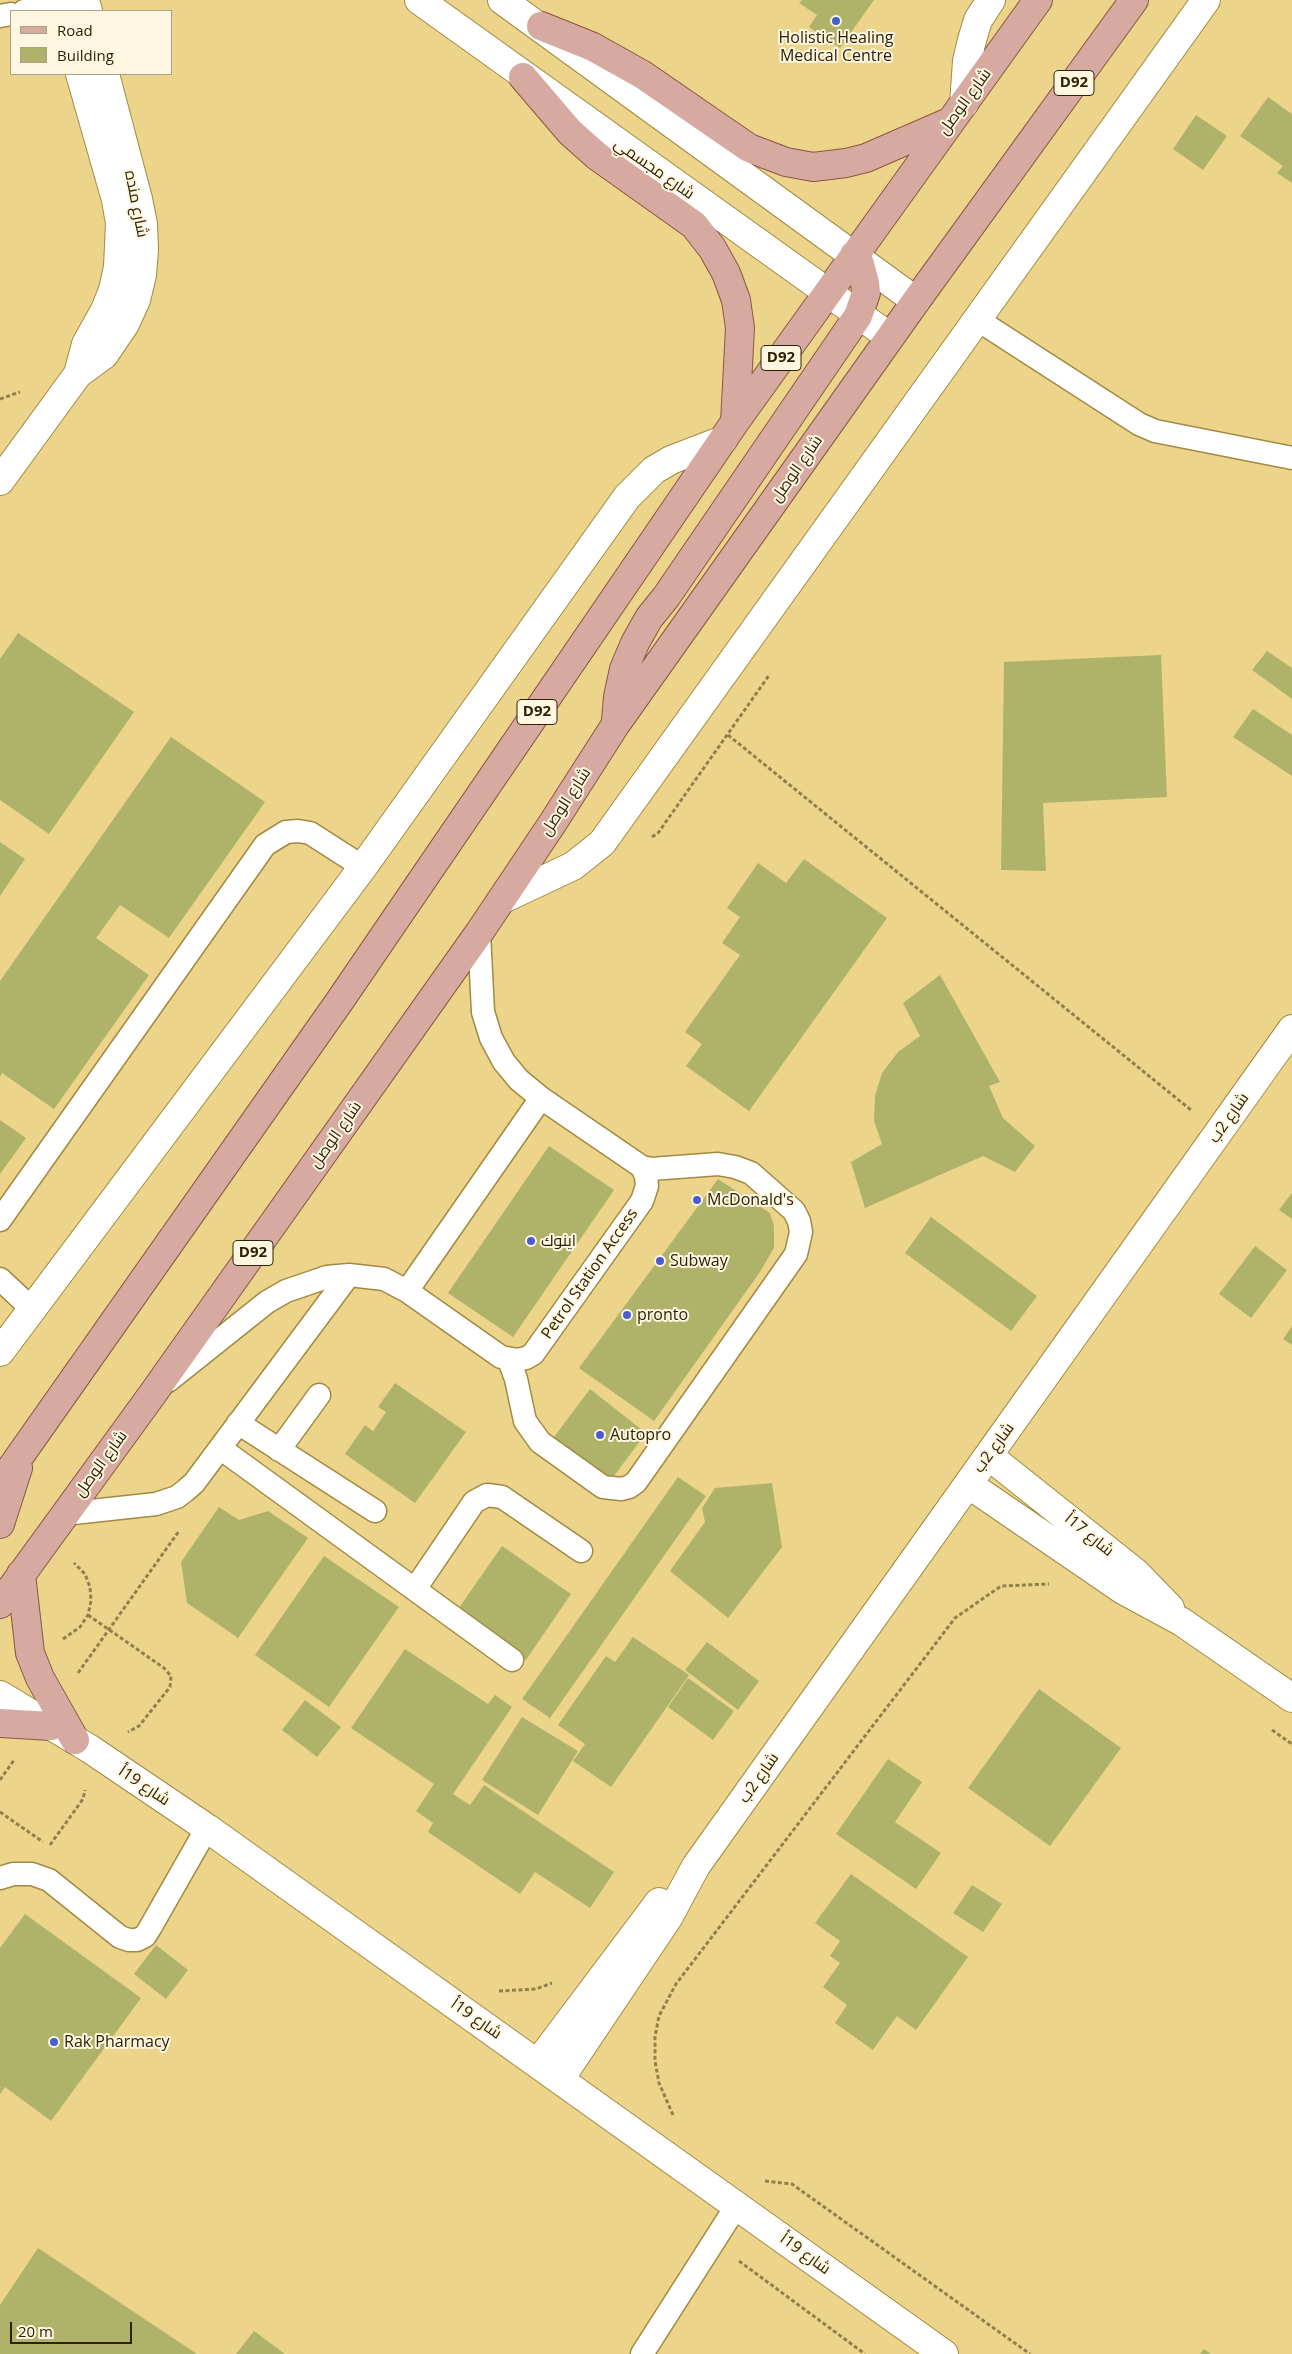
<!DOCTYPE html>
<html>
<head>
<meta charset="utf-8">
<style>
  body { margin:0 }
  #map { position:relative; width:1292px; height:2354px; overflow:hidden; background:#edd48b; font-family:"Open Sans",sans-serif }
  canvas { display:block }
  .legend { position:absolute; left:10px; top:10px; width:162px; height:65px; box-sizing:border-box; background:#fef6e1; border:1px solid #aaa289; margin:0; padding:6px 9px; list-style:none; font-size:15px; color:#2d2304 }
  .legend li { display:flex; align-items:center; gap:10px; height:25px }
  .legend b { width:25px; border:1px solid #aaa289 }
  .scale { position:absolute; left:10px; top:2322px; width:122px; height:22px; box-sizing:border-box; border:2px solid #2d2304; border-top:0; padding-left:6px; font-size:15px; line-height:18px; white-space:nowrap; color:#2d2304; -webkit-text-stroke:4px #fef6e1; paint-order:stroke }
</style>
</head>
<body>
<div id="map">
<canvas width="1292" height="2354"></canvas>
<ul class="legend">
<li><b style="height:6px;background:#d7aaa1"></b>Road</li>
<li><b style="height:14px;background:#afb36a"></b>Building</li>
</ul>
<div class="scale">20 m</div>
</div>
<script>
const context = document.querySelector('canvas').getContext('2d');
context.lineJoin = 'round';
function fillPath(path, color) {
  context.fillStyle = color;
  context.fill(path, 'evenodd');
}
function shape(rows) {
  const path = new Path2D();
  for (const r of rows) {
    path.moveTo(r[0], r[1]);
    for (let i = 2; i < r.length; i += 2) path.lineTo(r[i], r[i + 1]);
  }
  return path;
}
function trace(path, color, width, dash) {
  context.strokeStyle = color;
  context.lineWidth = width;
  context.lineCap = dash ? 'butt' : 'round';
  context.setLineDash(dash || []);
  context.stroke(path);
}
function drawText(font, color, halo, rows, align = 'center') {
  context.font = font + ' "Open Sans",Cairo,sans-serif';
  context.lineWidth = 4;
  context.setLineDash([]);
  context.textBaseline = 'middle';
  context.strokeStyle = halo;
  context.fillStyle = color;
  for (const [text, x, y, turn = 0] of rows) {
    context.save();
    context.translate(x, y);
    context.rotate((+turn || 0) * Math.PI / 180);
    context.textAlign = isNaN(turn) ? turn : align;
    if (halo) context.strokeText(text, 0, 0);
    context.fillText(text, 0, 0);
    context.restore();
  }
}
fillPath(shape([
  [802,0,874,0,840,48,809,27,817,15,799,3],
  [1268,97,1292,114,1292,183,1277,173,1283,166,1240,136],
  [1196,115,1227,136,1203,170,1173,149],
  [18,633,134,712,49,834,0,800,0,659],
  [1267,651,1292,668,1292,699,1252,670],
  [1161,655,1167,797,1043,803,1046,871,1001,870,1004,662],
  [1253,709,1292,735,1292,776,1233,737],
  [171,737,265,802,169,938,120,905,96,938,149,975,54,1109,2,1073,0,1077,0,981],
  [0,842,25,859,0,896],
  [804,859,887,918,749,1111,686,1066,702,1044,685,1032,740,955,722,943,740,917,727,908,758,863,786,883],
  [940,975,1000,1082,989,1086,1003,1118,1035,1146,1015,1172,983,1156,865,1208,851,1162,882,1144,874,1121,875,1096,882,1073,898,1052,920,1036,903,1003],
  [0,1120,26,1138,0,1174],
  [549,1146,614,1190,513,1337,448,1293],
  [718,1179,770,1213,774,1226,774,1248,760,1272,654,1421,579,1368],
  [1292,1193,1292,1219,1279,1210],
  [931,1217,1037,1296,1011,1331,905,1253],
  [1255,1246,1287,1270,1251,1318,1219,1294],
  [1292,1326,1292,1345,1283,1339],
  [395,1383,466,1432,415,1503,345,1454,365,1425,373,1431,386,1412,378,1407],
  [590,1389,646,1433,611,1480,554,1437],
  [678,1477,706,1496,550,1718,522,1699],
  [772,1483,782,1547,728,1618,670,1571,705,1522,702,1508,715,1488],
  [219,1507,239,1520,268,1511,308,1538,238,1638,187,1603,181,1562],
  [502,1546,571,1594,526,1660,456,1612],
  [324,1556,399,1607,329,1707,255,1655],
  [633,1637,689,1675,611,1787,573,1761,585,1744,558,1725,606,1656,615,1662],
  [707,1642,759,1681,738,1710,685,1670],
  [405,1649,488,1704,495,1695,512,1707,453,1794,470,1805,484,1785,614,1872,590,1908,535,1872,520,1894,428,1832,433,1823,416,1811,434,1784,351,1728],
  [688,1678,734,1711,713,1740,668,1707],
  [1039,1689,1121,1748,1050,1846,968,1788],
  [305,1700,341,1727,317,1757,282,1730],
  [522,1717,578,1751,538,1815,482,1780],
  [888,1759,922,1782,895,1822,941,1853,916,1889,836,1834],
  [851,1874,968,1957,916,2030,897,2016,873,2050,835,2023,847,2005,823,1987,840,1963,830,1956,840,1941,815,1923],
  [972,1885,1002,1904,983,1932,953,1913],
  [25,1914,141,1998,51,2121,5,2087,0,2094,0,1948],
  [156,1945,188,1970,166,1999,134,1974],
  [38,2248,197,2354,0,2354,0,2305],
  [254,2331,285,2354,236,2354],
  [1204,2349,1211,2354,1200,2354]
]), '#afb36a');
const service = shape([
  [24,11,61,4],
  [0,16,11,14],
  [978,320,1139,424,1155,431,1292,458],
  [0,1220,265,845,286,832,298,831,310,833,363,867],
  [0,1279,31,1308],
  [407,1291,541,1098],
  [509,1360,516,1379,525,1421,540,1442,603,1487,621,1489,629,1487,636,1482,796,1254,801,1232,799,1221,794,1211,751,1173,735,1167,718,1164,651,1169,642,1167],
  [168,1381,267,1302,286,1291,327,1277,349,1275,384,1279,407,1291,501,1357,517,1360,526,1358,533,1354,642,1201,647,1186,646,1176,642,1167,541,1098,519,1080,504,1062,491,1038,483,1012,479,933],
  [238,1423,375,1511],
  [220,1448,512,1660],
  [279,1450,319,1395],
  [64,1514,156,1504,177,1497,186,1490,194,1483,349,1275],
  [415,1589,474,1502,487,1495,502,1497,581,1551],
  [0,1878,13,1874,32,1874,49,1880,120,1937,129,1940,137,1940,145,1936,150,1928,207,1828],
  [642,2354,737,2205]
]);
const minor = shape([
  [59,0,63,11],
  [85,0,88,11],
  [419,0,890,337],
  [502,0,916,301],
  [964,104,967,61,972,40,978,20,991,0],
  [78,374,104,355,125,324,136,300,142,275,144,250,143,224,138,199,105,74],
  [0,481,78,374,86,344,105,310,113,290,118,267,120,223,116,200,80,74],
  [503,899,573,866,602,843,1206,0],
  [0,1352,363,867,627,497,654,470,671,460,723,440],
  [989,1456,1136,1573,1170,1608],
  [968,1484,1123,1590,1182,1622,1292,1698],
  [0,1695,90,1749,207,1828,944,2354],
  [538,2063,659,1902],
  [560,2079,668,1918,696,1866,1292,1029]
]);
const primary = shape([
  [541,26,593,47,643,75,749,148,786,162,813,167,846,163,866,158,949,122],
  [523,77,570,132,597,156,694,225,712,248,726,273,736,300,740,328,735,422],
  [616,720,618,697,624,669,635,643,649,618,666,597,858,316,866,293,865,283,860,264,854,255],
  [0,1484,339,1002,735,422,1038,0],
  [0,1524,18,1468],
  [21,1574,30,1653,40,1678,75,1740],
  [0,1604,154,1392,479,933,552,824,616,724,916,301,1134,0],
  [0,1723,51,1726]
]);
trace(service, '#a28a42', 25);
trace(minor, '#a28a42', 30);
trace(primary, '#8a5642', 30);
trace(shape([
  [0,399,20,392],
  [728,735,1191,1110],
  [652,837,658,833,770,674],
  [88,1615,164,1668,171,1676,170,1687,139,1726,128,1732],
  [63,1639,80,1627,88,1615,91,1601,90,1587,85,1574,74,1563],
  [78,1673,179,1531],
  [1272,1730,1292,1744],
  [0,1780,14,1760],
  [0,1812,43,1842],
  [50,1845,83,1799,85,1790],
  [499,1991,536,1989,552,1983],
  [673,2115,659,2083,655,2061,655,2037,659,2016,676,1984,955,1618,1001,1586,1049,1584],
  [765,2181,792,2184,1030,2354],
  [739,2261,865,2354]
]), '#92804b', 3, [4, 2.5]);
trace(service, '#fff', 22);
trace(minor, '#fff', 28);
trace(primary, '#d7aaa1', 28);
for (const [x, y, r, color] of [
  [836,21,5,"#485dd1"],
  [697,1200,5,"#485dd1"],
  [531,1241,5,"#485dd1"],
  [660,1261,5,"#485dd1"],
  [627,1315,5,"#485dd1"],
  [600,1435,5,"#485dd1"],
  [54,2042,5,"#485dd1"]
]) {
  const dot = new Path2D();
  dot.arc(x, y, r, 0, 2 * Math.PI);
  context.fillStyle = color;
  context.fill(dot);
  trace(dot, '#fef6e1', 2);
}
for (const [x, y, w] of [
  [1074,83,40],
  [781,358,40],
  [537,712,40],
  [253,1253,40]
]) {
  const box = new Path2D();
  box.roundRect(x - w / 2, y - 12.5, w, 25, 4);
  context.fillStyle = '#fef6e1';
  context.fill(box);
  trace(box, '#2d2304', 1);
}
drawText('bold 15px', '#2d2304', null, [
  ["D92",1074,83],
  ["D92",781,358],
  ["D92",537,712],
  ["D92",253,1253]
]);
drawText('16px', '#2d2304', '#fef6e1', [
  ["Holistic Healing",836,38,"center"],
  ["Medical Centre",836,56,"center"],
  ["McDonald's",707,1200],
  ["اينوك",541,1241],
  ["Subway",670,1261],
  ["pronto",637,1315],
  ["Autopro",610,1435],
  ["Rak Pharmacy",64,2042]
], 'left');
drawText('16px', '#2d2304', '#fef6e1', [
  ["شارع الوصل",965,102,-54],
  ["شارع مجسمي",654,169,35],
  ["شارع منده",136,204,79],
  ["شارع الوصل",797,469,-55],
  ["شارع الوصل",566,802,-57],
  ["شارع 2ب",1229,1118,-55],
  ["شارع الوصل",336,1135,-55],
  ["Petrol Station Access",590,1274,-55],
  ["شارع 2ب",994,1448,-54],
  ["شارع الوصل",101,1464,-54],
  ["شارع 17أ",1089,1535,39],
  ["شارع 2ب",759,1778,-55],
  ["شارع 19أ",144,1786,34],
  ["شارع 19أ",476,2019,35],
  ["شارع 19أ",805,2254,36]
]);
</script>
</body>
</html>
